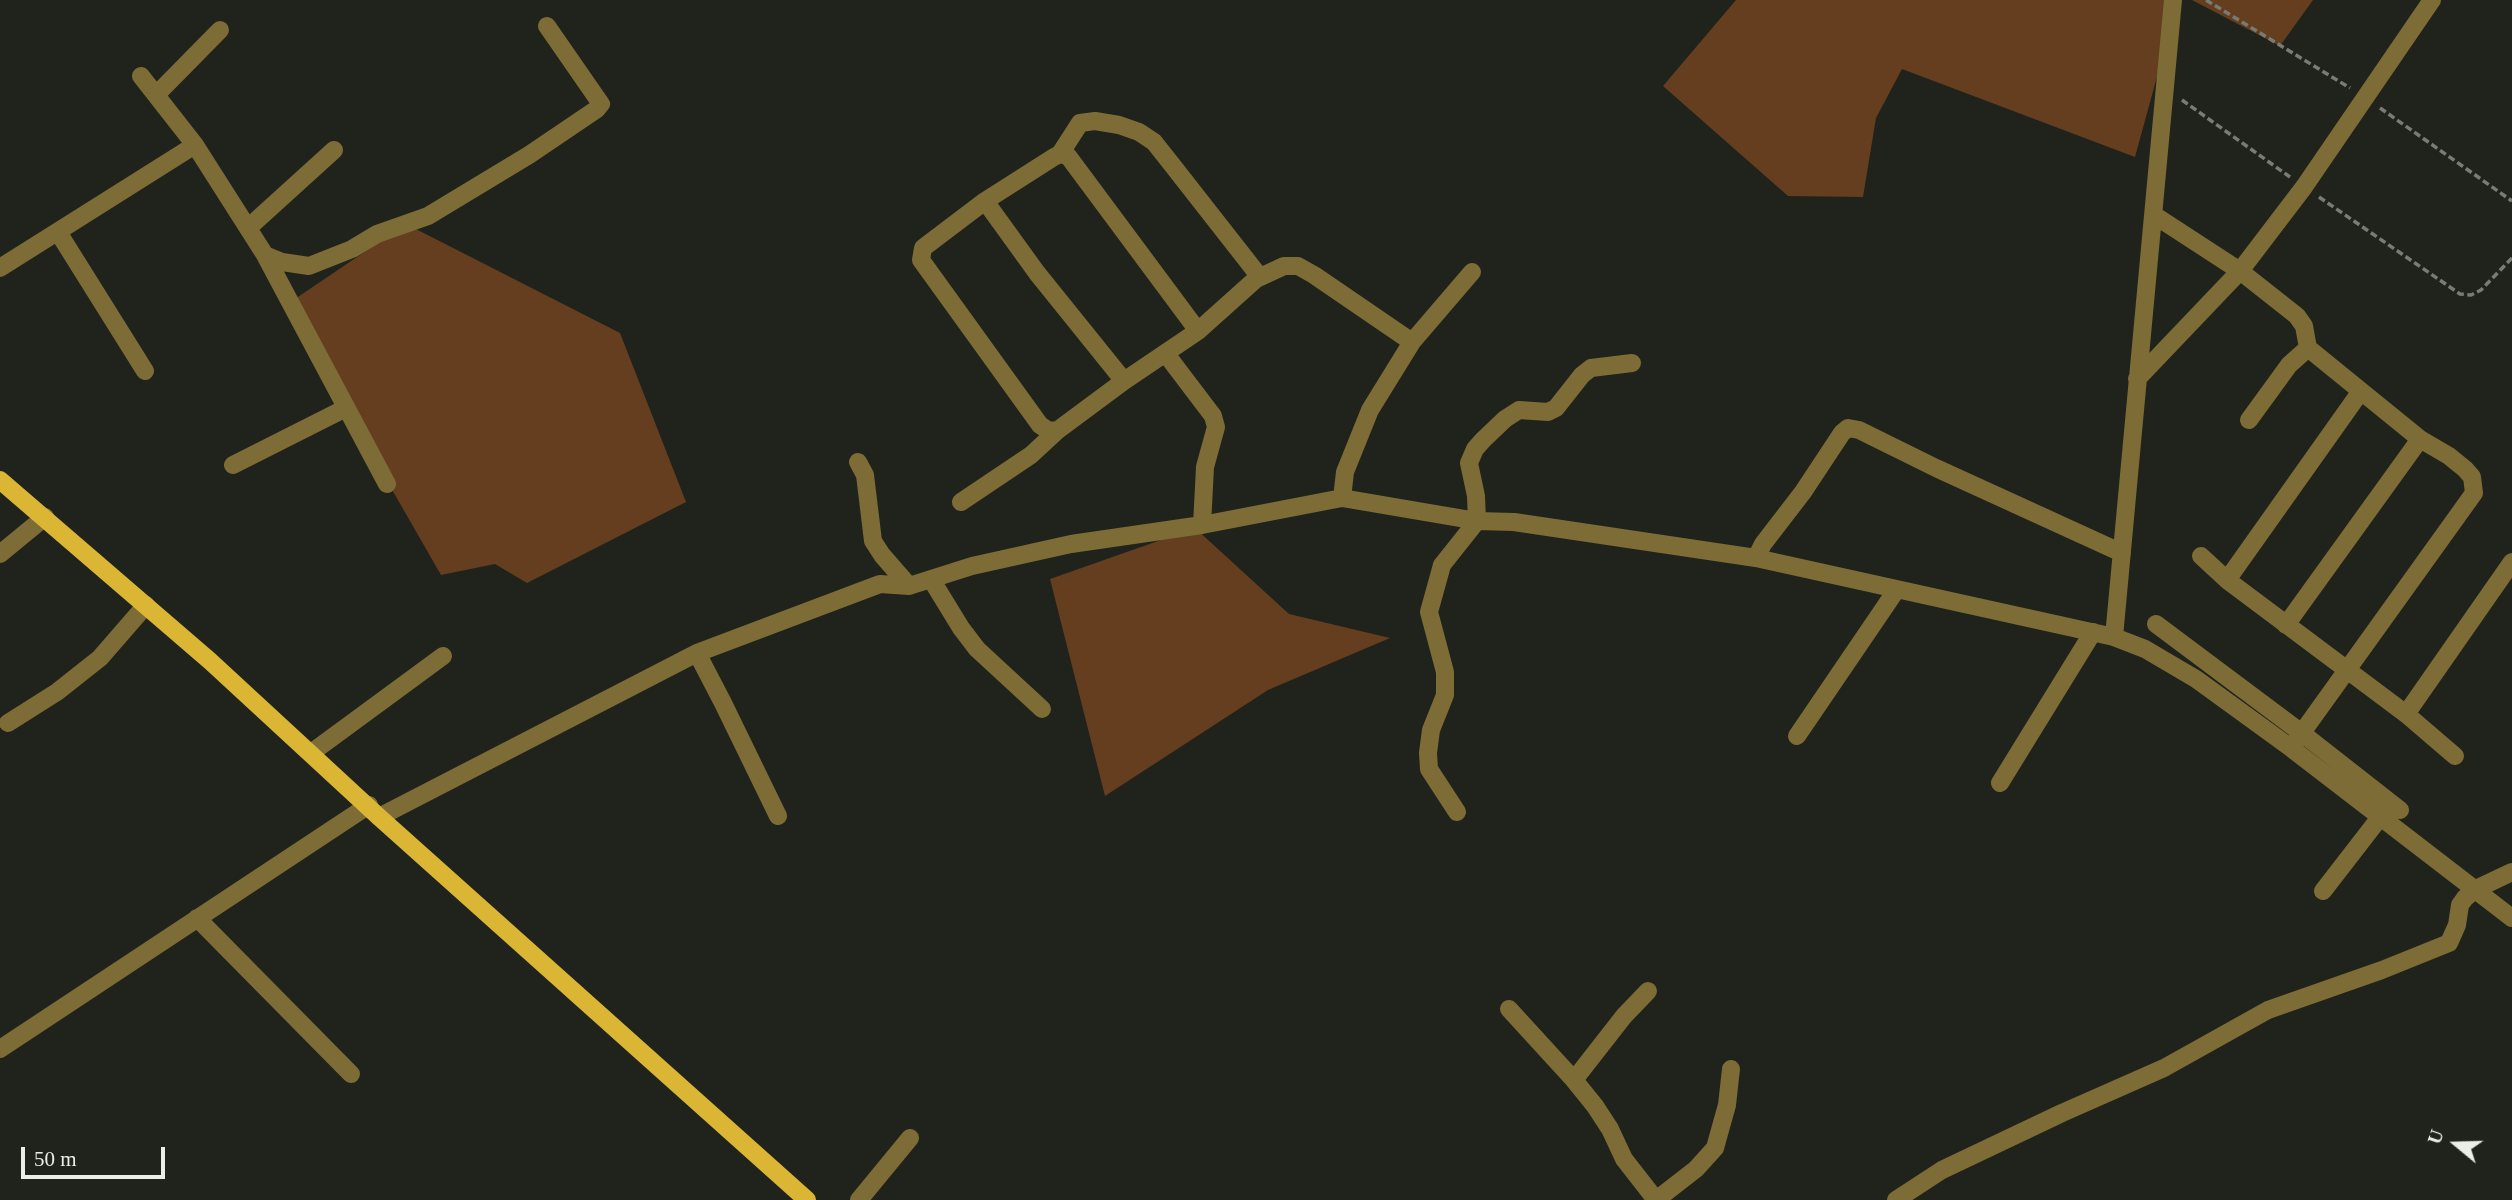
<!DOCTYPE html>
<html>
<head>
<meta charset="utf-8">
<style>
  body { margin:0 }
  #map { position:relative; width:2512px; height:1200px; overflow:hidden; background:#20231b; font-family:"Times New Roman",serif }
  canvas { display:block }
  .north { position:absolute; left:2421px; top:1109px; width:70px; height:70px; -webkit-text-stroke:5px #20231b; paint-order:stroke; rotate:289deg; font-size:19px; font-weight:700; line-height:28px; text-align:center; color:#ebede7 }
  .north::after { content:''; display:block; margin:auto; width:24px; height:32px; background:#ebede7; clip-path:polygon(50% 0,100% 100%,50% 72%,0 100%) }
  .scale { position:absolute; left:21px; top:1147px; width:144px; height:32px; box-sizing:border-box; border:4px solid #ebede7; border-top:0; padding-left:9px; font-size:21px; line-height:24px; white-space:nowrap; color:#ebede7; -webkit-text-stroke:5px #20231b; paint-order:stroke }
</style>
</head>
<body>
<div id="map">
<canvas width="2512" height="1200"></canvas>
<div class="north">U</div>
<div class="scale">50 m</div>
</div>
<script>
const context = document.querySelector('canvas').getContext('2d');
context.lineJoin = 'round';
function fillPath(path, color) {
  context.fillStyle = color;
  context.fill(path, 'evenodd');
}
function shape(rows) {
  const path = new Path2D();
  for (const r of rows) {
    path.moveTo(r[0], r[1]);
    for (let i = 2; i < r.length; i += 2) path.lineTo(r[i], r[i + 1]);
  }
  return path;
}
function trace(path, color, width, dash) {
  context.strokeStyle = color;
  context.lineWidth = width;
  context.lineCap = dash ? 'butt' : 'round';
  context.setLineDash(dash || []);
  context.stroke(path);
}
fillPath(shape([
  [1736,0,2178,0,2135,157,1902,69,1876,118,1863,197,1788,196,1663,86],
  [2192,0,2313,0,2280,46],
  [406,224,620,333,686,502,527,583,495,564,441,575,286,305],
  [1195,528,1289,614,1390,638,1268,690,1105,796,1050,579]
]), '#643e1f');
trace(shape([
  [2206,0,2350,88],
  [2182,100,2290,177],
  [2380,108,2512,201],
  [2319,197,2460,294,2471,295,2481,290,2512,258]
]), '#797b74', 3.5, [7, 3.5]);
trace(shape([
  [156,95,220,30],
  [195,145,265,255,282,262,309,266,352,249,377,234,428,216,529,155,597,109,601,104,547,26],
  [985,201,923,248,921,260,1040,425,1049,431,1058,430,1124,381,1198,331,1256,279,1256,272,1173,166,1154,142,1139,132,1119,125,1095,121,1080,123,1060,154],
  [2154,215,2240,271,2297,316,2304,326,2308,348],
  [248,228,334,150],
  [58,232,145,371],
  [265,255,387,484],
  [0,268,195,145,141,76],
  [1256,279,1284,266,1298,266,1314,275,1412,342,1370,410,1345,472,1342,498],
  [1412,342,1472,272],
  [1166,354,1213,416,1216,427,1205,467,1202,525],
  [2137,379,2240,271,2304,187,2432,0],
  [1124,381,1037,273,985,201,1054,157,1060,154,1068,156,1198,331],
  [2249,420,2289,365,2308,348,2420,439,2286,625],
  [858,462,865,475,873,541,882,555,909,586],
  [233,465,346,408],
  [961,502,1031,455,1058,430],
  [0,554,45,517],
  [2201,556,2227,580,2406,714,2455,756],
  [1756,558,1763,544,1803,492,1842,433,1848,428,1859,430,1936,468,2122,553],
  [931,579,961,628,977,649,1042,709],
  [2227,580,2361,391],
  [2156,624,2303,734,2400,810],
  [2114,637,2173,0],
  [697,653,723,703,778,816],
  [2406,714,2512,562],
  [8,723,57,692,100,658,146,605],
  [1797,736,1897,589],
  [2291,748,2474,493,2472,477,2465,469,2449,456,2420,439],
  [311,753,443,656],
  [2000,783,2093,632],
  [1457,812,1429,769,1428,753,1431,730,1445,695,1445,672,1429,612,1442,565,1477,521,1476,496,1469,463,1475,449,1483,440,1505,419,1519,410,1548,412,1556,408,1582,375,1591,368,1632,363],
  [379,817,697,653,880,584,909,586,972,566,1071,544,1202,525,1342,498,1477,521,1514,522,1756,558,2114,637,2145,649,2196,679,2291,748,2512,918],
  [2323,891,2381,816],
  [197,918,351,1074],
  [1509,1009,1574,1080,1595,1106,1610,1129,1624,1159,1656,1200],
  [0,1049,369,805],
  [1574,1080,1624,1016,1648,991],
  [859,1200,910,1138],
  [1656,1200,1696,1169,1715,1148,1727,1105,1731,1069],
  [1896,1200,1942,1170,2062,1113,2164,1068,2268,1010,2382,970,2449,943,2457,925,2460,905,2465,898,2476,889,2512,872]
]), '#7d6c35', 18);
trace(shape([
  [0,480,210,661,379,817,807,1200]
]), '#dbb634', 18);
</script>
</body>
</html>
